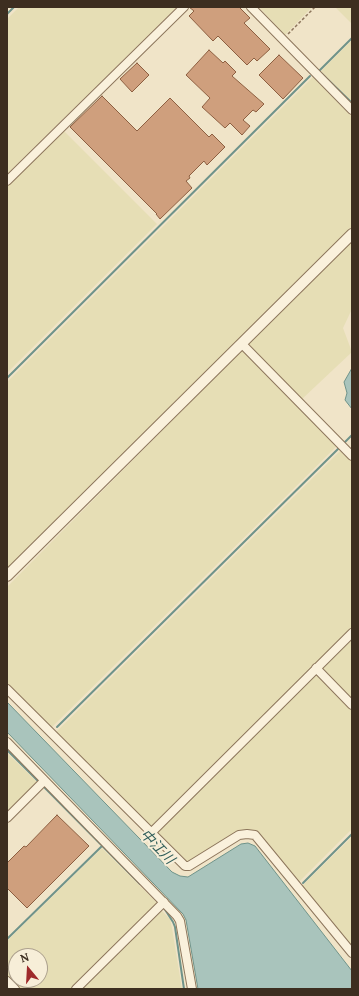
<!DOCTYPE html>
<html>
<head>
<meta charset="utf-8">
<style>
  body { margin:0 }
  #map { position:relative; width:359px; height:996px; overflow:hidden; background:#f0e4c8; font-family:Lora,serif }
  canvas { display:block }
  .frame { position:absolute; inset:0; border:8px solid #3d2e20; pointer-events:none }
  .north { position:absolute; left:8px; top:948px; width:40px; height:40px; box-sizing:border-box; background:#f7eed8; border:1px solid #ada18e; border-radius:50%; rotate:342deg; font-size:11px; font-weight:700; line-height:16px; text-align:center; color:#3d2e20 }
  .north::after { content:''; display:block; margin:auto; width:14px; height:18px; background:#9e2a2b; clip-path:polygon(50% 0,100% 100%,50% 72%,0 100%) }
</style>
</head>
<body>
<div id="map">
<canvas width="359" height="996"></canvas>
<div class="frame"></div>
<div class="north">N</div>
</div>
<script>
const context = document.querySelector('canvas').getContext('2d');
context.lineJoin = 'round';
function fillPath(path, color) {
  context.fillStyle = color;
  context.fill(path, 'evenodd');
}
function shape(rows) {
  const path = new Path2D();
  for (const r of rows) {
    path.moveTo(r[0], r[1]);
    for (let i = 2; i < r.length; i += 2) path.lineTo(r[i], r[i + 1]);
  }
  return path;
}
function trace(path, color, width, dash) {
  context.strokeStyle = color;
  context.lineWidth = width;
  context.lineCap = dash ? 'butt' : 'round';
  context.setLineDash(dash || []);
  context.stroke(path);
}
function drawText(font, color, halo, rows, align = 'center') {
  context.font = font + ' Lora,"Noto Sans JP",serif';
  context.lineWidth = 4;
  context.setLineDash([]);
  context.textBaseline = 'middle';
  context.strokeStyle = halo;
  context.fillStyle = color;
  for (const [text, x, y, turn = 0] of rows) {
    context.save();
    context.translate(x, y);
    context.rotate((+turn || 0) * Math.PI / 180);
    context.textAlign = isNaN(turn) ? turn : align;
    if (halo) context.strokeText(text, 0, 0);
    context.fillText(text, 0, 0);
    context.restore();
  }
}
fillPath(shape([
  [19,7,177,7,7,174,7,19],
  [259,7,312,7,285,35],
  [335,7,352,7,352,24],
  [352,40,352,100,351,101,321,71],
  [313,77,352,117,352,230,7,571,7,382],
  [63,130,157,224,7,373,7,185],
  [352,240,352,309,343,328,352,352,301,400,247,346,248,343],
  [242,350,338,445,50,729,7,686,7,587],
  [342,449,352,459,352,629,151,829,55,733],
  [352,636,352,702,321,669],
  [316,673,352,708,352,829,298,883,254,831,189,865,155,832],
  [7,753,37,782,7,812],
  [352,837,352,949,301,887],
  [102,848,159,905,72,989,19,989,7,977,7,941],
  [16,956,40,956,40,980,16,980],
  [160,909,170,919,172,928,182,989,79,989]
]), '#e6deb5');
const water = shape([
  [352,368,352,409,345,400,347,393,344,382,352,368],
  [7,702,172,872,180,876,188,877,241,844,248,843,255,846,352,971,352,989,198,989,186,920,183,914,7,732,7,702]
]);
fillPath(water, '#a9c4bc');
trace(water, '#6f938a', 1);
trace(shape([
  [7,14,14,7],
  [319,71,352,38],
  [321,73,350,101],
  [7,378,310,76],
  [344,443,352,435],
  [57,727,340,447],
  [7,750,39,782],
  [44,787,140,884],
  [303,883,352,834],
  [164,908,173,922,175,927,184,989],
  [7,939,102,846]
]), '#6f938a', 2);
const building = shape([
  [189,7,239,7,250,18,244,23,270,49,257,61,254,58,247,65,218,36,213,41,189,16,194,11,189,7],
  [209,50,223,63,225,61,236,72,232,76,264,104,256,112,253,110,243,120,250,126,242,135,230,123,225,128,202,107,210,98,186,75,209,50],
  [279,55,303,78,283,99,259,75,279,55],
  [137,63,149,75,132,92,120,79,137,63],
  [102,96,137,131,170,98,209,137,212,134,225,147,207,165,204,161,189,176,190,178,186,181,192,188,160,219,156,214,157,214,70,127,102,96],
  [57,815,89,846,27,908,7,888,7,863,24,846,26,847,57,815]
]);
fillPath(building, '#cf9f7d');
trace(building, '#8d5f41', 1);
const minor = shape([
  [251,7,352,110],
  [7,181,184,7],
  [242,344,352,456],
  [316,668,352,705],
  [7,689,185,866,189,866,239,835,247,834,255,835,352,953],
  [7,742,177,916,180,921,192,989],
  [7,818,44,781],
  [152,832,352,633],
  [7,981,15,989],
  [76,989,164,902]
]);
const tertiary = shape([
  [7,576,352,234]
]);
trace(minor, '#8d765c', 10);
trace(tertiary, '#8d765c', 12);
trace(shape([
  [288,34,315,7]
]), '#8d765c', 1.5, [3, 2]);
trace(minor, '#faf1dc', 8);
trace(tertiary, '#faf1dc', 10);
drawText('italic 14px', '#2f5d5a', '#f7eed8', [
  ["中江川",157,847,46]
]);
</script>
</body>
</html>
